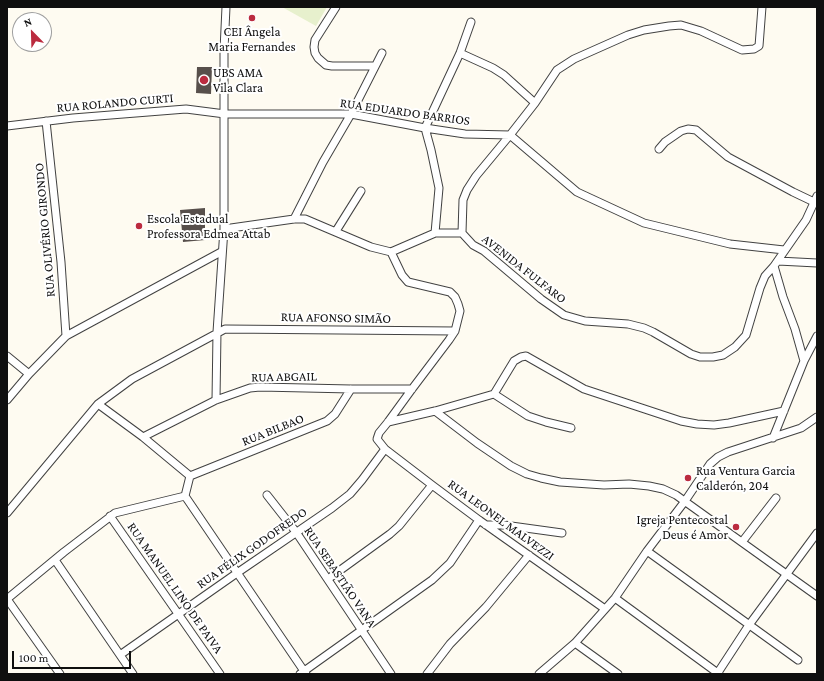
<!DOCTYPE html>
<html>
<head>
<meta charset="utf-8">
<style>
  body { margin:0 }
  #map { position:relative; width:824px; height:681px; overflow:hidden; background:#fefbf1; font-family:"Crimson Pro",serif }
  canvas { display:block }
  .frame { position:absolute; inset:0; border:8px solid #0f0f0f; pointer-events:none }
  .north { position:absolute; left:12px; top:12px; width:40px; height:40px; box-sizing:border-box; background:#fff; border:1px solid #9f9f9f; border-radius:50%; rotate:337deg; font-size:11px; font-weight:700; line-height:16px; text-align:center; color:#0f0f0f }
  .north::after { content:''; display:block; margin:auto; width:14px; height:18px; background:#bb2b3f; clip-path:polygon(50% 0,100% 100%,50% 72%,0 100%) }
  .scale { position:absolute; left:12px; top:651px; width:119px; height:18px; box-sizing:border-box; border:2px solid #0f0f0f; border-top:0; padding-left:5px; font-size:12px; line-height:14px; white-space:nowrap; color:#0f0f0f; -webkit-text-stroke:3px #fff; paint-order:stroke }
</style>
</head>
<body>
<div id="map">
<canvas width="824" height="681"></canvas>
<div class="frame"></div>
<div class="north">N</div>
<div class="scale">100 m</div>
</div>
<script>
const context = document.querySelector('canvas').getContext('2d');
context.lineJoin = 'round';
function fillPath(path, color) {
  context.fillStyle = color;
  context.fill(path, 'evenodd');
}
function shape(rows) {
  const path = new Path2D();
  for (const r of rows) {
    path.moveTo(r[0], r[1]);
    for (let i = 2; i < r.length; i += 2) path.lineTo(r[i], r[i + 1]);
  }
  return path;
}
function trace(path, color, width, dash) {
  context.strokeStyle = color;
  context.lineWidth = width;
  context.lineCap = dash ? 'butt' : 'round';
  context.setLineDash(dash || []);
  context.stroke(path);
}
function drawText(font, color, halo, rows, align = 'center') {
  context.font = font + ' "Crimson Pro",serif';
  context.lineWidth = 4;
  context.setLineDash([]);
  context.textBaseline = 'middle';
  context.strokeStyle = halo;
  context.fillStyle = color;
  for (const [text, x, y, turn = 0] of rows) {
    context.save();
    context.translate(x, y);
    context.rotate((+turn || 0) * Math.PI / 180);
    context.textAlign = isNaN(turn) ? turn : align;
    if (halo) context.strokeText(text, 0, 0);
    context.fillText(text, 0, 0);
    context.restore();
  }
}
fillPath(shape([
  [282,7,327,7,316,26]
]), '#e7f0cd');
fillPath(shape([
  [197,67,212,67,211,94,196,93],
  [205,208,205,240,183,242,180,210]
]), '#574f4b');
const street = shape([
  [336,7,315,40,314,47,315,53,318,58,326,65,332,66,375,66],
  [762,7,759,46,754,49,742,50,701,31,681,25,669,26,644,30,628,35,574,59,557,70,535,103,510,135,577,192,644,223,730,244,784,250],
  [460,53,493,68,504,75,535,103],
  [46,121,61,262,66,336],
  [7,126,73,118,186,109,225,114,351,114,425,128,465,134,510,135],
  [659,149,665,142,681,131,688,129,696,130,728,157,793,192,814,202],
  [294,219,323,162,351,114,382,53],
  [224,229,294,219,305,219,371,247,391,252,435,233,462,233,473,245,484,251,541,299,564,315,585,321,628,324,644,328,653,332,691,354,700,357,713,357,723,355,735,347,746,335,760,288,765,276,774,266,806,220,817,196],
  [336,231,361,191],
  [435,233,439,188,431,150,425,128,460,53,471,22],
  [462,233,463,200,467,190,476,176,510,135],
  [391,252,402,275,408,282,450,292,455,297,458,304,460,311,455,331,449,340,412,389,388,422,379,433,377,439,385,449,432,485,479,520,605,609],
  [778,261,817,263],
  [7,356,29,374],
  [804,361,817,336],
  [494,394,528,416,546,422,571,428],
  [7,400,29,374,66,336,221,252],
  [216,400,217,332,224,229,224,50,226,7],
  [98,404,143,437,190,476],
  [435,411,477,443,511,466,527,474,541,478,560,482,604,485,629,484,649,486,663,489,676,495,817,596],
  [388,422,435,411,494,394,514,361,521,357,526,356,584,389,681,421,697,424,714,425,729,423,784,411],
  [143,437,216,400,250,388,260,387,351,389,412,389],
  [773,438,804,361,795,329,783,297,774,266],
  [190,476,185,496,306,674],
  [190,476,327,421,335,414,351,389],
  [267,495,296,532,391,674],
  [7,513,98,404,132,379,225,329,455,331],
  [110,516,220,674],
  [486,525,504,525,562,533],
  [742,542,776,498],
  [647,551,798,660],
  [55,560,133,674],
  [328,579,390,534,399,526,432,485],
  [615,598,719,674],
  [7,599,64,552,115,513,185,496],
  [7,599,60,674],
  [575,643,618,674],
  [120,655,237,573,332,508,350,494,362,480,385,449],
  [300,674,432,580,450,563,479,520],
  [427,674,450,644,486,607,529,555],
  [539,674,575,643,615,598,647,551,685,501,710,464,718,457,728,452,801,428,817,417],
  [717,674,749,625,817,533]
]);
trace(street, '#424242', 9);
trace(street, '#fff', 7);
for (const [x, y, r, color] of [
  [252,18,4,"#bb2b3f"],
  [204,80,5,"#bb2b3f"],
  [139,226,4,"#bb2b3f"],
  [688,478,4,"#bb2b3f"],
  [736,527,4,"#bb2b3f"]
]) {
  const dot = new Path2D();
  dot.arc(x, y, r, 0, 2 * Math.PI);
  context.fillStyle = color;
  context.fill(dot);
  trace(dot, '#fff', 1.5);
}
drawText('13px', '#0f0f0f', '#fff', [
  ["CEI Ângela",252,32,"center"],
  ["Maria Fernandes",252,47,"center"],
  ["UBS AMA",213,73],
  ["Vila Clara",213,88],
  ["Escola Estadual",147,219],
  ["Professora Edmea Attab",147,234],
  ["Rua Ventura Garcia",696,471],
  ["Calderón, 204",696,486],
  ["Igreja Pentecostal",728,520,"right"],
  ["Deus é Amor",728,535,"right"]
], 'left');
drawText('13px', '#0f0f0f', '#fff', [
  ["RUA ROLANDO CURTI",115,103,-5],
  ["RUA EDUARDO BARRIOS",405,112,8],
  ["RUA OLIVÉRIO GIRONDO",45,230,-95],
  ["AVENIDA FULFARO",524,269,38],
  ["RUA AFONSO SIMÃO",336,318,1],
  ["RUA ABGAIL",284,377,-1],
  ["RUA BILBAO",273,430,-22],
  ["RUA LEONEL MALVEZZI",501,520,36],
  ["RUA FÉLIX GODOFREDO",252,548,-35],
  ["RUA SEBASTIÃO VANA",340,577,56],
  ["RUA MANUEL LINO DE PAIVA",175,588,55]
]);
</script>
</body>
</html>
